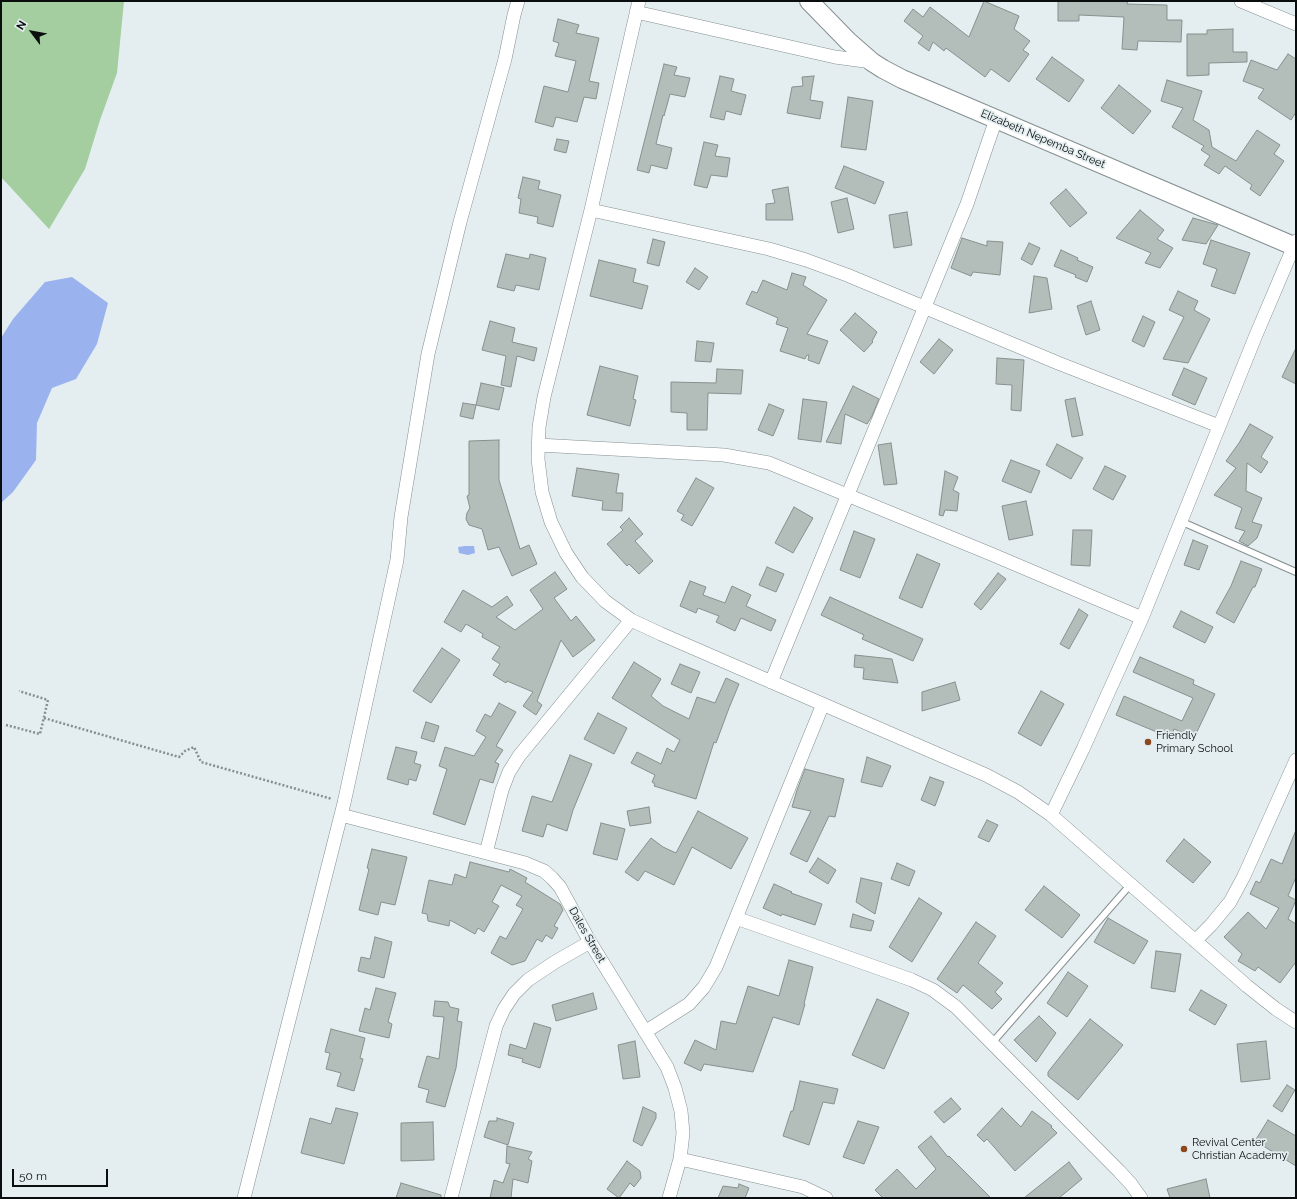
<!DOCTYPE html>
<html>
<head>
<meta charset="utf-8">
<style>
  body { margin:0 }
  #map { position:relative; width:1297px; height:1199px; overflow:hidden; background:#e4eef0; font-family:Raleway,sans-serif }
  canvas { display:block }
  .frame { position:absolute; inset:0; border:2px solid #0a0e0e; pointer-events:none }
  .north { position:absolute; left:12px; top:12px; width:40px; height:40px; -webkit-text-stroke:3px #e4eef0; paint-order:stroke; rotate:302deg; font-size:11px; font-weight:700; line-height:16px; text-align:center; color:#0a0e0e }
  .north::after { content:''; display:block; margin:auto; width:14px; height:18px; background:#0a0e0e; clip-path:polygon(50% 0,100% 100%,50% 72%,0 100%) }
  .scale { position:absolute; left:12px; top:1169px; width:96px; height:18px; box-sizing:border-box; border:2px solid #0a0e0e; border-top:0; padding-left:5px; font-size:12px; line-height:14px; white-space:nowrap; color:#0a0e0e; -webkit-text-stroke:3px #e4eef0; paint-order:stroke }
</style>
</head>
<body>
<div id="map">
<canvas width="1297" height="1199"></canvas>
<div class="frame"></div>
<div class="north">N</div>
<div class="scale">50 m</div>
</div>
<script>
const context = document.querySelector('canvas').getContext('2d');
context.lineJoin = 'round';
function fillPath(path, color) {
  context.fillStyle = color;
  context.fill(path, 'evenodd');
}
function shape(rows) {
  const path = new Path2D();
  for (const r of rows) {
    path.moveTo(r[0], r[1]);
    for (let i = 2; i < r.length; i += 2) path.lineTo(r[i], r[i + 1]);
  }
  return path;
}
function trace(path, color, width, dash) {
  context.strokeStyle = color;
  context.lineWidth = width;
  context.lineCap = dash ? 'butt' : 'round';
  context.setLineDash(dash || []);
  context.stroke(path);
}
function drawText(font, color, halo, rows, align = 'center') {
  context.font = font + ' Raleway,sans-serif';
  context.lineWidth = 3.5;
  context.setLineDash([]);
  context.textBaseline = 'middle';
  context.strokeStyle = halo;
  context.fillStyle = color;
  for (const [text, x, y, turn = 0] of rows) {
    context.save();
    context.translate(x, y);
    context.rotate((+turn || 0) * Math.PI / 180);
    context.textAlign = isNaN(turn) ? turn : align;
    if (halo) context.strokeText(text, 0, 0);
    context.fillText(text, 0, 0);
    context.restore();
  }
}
fillPath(shape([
  [1,1,124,1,117,73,100,120,85,169,49,229,1,177]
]), '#a4cda0');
fillPath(shape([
  [72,277,108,303,97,344,76,379,52,388,37,423,36,460,13,492,1,503,1,338,13,319,45,282],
  [465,546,474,546,475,553,468,555,459,553,458,547]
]), '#9ab3ef');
const building = shape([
  [984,1,1019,16,1014,29,1030,41,1023,50,1029,54,1009,82,991,69,985,77,946,48,944,51,933,42,929,51,918,43,923,36,904,21,913,9,923,17,930,7,969,37,984,1],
  [1058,1,1128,1,1127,4,1167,5,1167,20,1182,20,1181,42,1138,41,1137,50,1122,49,1124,17,1079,15,1079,21,1058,21,1058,1],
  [558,19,579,25,576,33,599,38,589,81,599,83,596,99,584,97,577,122,556,117,553,127,535,122,544,86,568,92,576,61,555,56,559,43,553,41,558,19],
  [1233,29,1233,52,1247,52,1247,62,1209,63,1209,75,1187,76,1187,34,1207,34,1207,30,1233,29],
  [1288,54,1296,59,1296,112,1291,120,1258,98,1264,89,1243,81,1251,60,1277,70,1288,54],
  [1052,57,1084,80,1069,102,1036,79,1052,57],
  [664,64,677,67,674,75,690,78,685,97,670,94,664,116,663,115,656,144,672,148,667,169,651,165,649,173,637,170,664,64],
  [720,76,734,79,731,91,746,95,741,115,726,111,724,120,710,117,720,76],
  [814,76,810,100,823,102,820,119,787,113,792,87,803,86,802,77,814,76],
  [1167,80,1202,91,1193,120,1209,130,1212,147,1236,161,1257,130,1280,145,1274,154,1284,161,1260,196,1250,189,1252,185,1225,166,1219,174,1204,165,1210,156,1201,150,1204,146,1172,127,1183,108,1161,101,1167,80],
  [1119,85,1151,111,1133,134,1101,108,1119,85],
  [848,97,873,101,866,150,841,147,848,97],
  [557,139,569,141,566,153,554,150,557,139],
  [704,142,718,145,715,156,730,158,727,177,711,175,707,188,694,185,704,142],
  [844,166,884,182,875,204,835,188,844,166],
  [523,177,540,181,538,189,561,195,553,227,537,223,538,217,519,213,521,199,518,198,523,177],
  [788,187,793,220,766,220,766,204,775,203,772,190,788,187],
  [1066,189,1087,213,1070,227,1050,203,1066,189],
  [847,198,854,229,838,233,831,202,847,198],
  [1140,210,1164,230,1157,239,1173,248,1160,268,1145,263,1151,253,1116,238,1140,210],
  [907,212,912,245,894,248,889,215,907,212],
  [1193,218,1218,225,1206,244,1182,240,1193,218],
  [962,238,987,246,987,241,1003,242,1000,275,973,272,971,276,951,268,962,238],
  [653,239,665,242,659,266,647,263,653,239],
  [1211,240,1250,253,1235,294,1211,286,1217,269,1203,264,1211,240],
  [1029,243,1040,248,1032,265,1021,259,1029,243],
  [1061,250,1078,258,1077,260,1093,267,1087,282,1075,277,1076,275,1054,266,1061,250],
  [506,254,529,259,530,254,546,258,539,290,516,285,514,291,497,287,506,254],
  [599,260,636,269,633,282,648,286,642,309,590,296,599,260],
  [695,268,708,277,699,290,686,282,695,268],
  [792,273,806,277,803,285,827,300,807,334,828,341,819,364,808,360,809,355,807,355,805,359,780,351,788,328,776,324,778,318,746,304,752,291,757,293,763,280,787,290,792,273],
  [1034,276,1047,278,1052,309,1029,313,1034,276],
  [1178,291,1198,301,1194,310,1210,319,1188,363,1163,359,1184,317,1169,310,1178,291],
  [1091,301,1100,330,1086,335,1077,306,1091,301],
  [855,313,877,332,872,341,873,342,864,352,840,330,855,313],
  [1143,316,1155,322,1144,347,1132,341,1143,316],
  [490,321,515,328,512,342,537,348,534,361,517,356,511,387,501,385,506,356,482,350,490,321],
  [939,339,953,350,934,374,920,362,939,339],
  [697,341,714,343,711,362,695,361,697,341],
  [1296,348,1296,384,1282,377,1296,348],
  [997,358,1024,360,1021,411,1011,410,1012,385,996,384,997,358],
  [600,366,638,376,633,399,636,400,630,426,587,415,600,366],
  [1184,368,1207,378,1195,405,1172,395,1184,368],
  [717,369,743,370,741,394,708,393,707,430,687,430,687,413,671,412,671,382,716,383,717,369],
  [481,383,504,388,499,410,476,405,481,383],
  [853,386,879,399,872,416,867,424,845,414,841,444,826,442,853,386],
  [1075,398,1083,435,1072,437,1065,400,1075,398],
  [803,399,827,402,821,442,798,439,803,399],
  [463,403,476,405,473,419,460,416,463,403],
  [769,404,784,410,773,436,758,430,769,404],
  [1250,424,1273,437,1261,457,1268,462,1261,473,1247,463,1246,491,1262,498,1252,522,1262,525,1257,538,1248,546,1239,541,1245,531,1235,528,1242,508,1214,495,1236,468,1226,461,1239,443,1250,424],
  [499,440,499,480,520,549,529,545,537,564,512,576,499,547,488,550,482,529,469,525,466,519,467,513,470,508,467,496,469,495,469,441,499,440],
  [891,443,897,484,884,485,878,445,891,443],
  [1057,444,1083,458,1071,479,1046,465,1057,444],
  [1011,460,1040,471,1031,493,1002,481,1011,460],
  [1105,466,1126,476,1113,500,1093,489,1105,466],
  [577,468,619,474,616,493,623,493,622,511,602,510,603,501,572,496,577,468],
  [945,471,958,477,953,490,959,493,957,511,945,510,943,516,939,515,945,471],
  [696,478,714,488,692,526,681,520,684,515,677,511,696,478],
  [1026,501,1033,535,1009,540,1002,506,1026,501],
  [794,507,813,518,793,553,775,543,794,507],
  [629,518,643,534,635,541,653,561,639,574,629,564,627,566,607,544,623,530,620,527,629,518],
  [1073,530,1092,530,1090,566,1071,565,1073,530],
  [854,531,875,539,860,578,840,570,854,531],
  [1193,540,1208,546,1199,570,1184,565,1193,540],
  [917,554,940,564,922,608,899,598,917,554],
  [1241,561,1262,569,1255,587,1253,587,1234,623,1216,613,1231,586,1241,561],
  [767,567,784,574,776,592,759,585,767,567],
  [555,572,567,589,554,598,571,621,576,616,595,640,573,657,561,640,537,701,542,705,536,715,523,706,533,692,507,681,506,683,493,675,500,664,492,659,500,647,482,637,483,634,466,624,461,632,444,622,463,590,492,607,507,596,513,605,496,617,515,630,543,609,530,590,555,572],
  [998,573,1006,579,981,610,974,604,998,573],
  [690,581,706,587,703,595,725,603,732,586,751,595,746,606,776,620,771,631,741,618,735,631,716,622,719,616,698,608,696,613,680,606,690,581],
  [830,597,923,639,913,661,862,639,864,635,821,615,830,597],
  [1079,609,1088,615,1069,649,1060,644,1079,609],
  [1181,611,1213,627,1205,643,1173,627,1181,611],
  [442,648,460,660,431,703,413,691,442,648],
  [855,655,892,659,898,683,863,679,864,668,854,667,855,655],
  [1140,657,1194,680,1193,684,1215,694,1194,738,1174,729,1171,738,1116,715,1124,696,1182,721,1193,698,1133,672,1140,657],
  [634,662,661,679,651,696,663,706,689,719,697,697,715,703,726,678,739,684,729,708,716,743,714,742,696,799,654,786,655,784,652,782,655,775,631,763,637,752,661,764,667,748,674,752,680,740,612,698,634,662],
  [680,664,700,672,691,693,671,684,680,664],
  [955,682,960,700,922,711,922,692,955,682],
  [1041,691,1064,704,1041,746,1018,733,1041,691],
  [499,703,516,712,496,746,503,750,495,762,499,764,493,783,480,779,465,825,433,814,447,769,439,766,445,747,474,756,486,737,476,731,485,714,491,717,499,703],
  [598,713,627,728,614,754,584,739,598,713],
  [426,722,439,726,434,742,421,738,426,722],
  [396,747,417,752,414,763,421,765,416,781,409,779,408,785,387,779,396,747],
  [570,755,592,764,573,810,567,831,547,824,543,837,522,831,532,796,552,802,570,755],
  [867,757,891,766,882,787,861,782,867,757],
  [805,769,844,779,835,817,829,816,807,862,790,854,811,811,792,807,797,790,805,769],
  [930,777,944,782,935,806,921,800,930,777],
  [649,807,651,823,630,826,627,811,649,807],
  [698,811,748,838,731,869,692,847,674,885,645,871,638,881,625,872,651,838,663,847,676,853,698,811],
  [987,820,998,825,989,842,978,837,987,820],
  [601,823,625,829,617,860,593,854,601,823],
  [1296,830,1296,877,1288,896,1296,900,1288,919,1296,924,1296,962,1280,983,1258,967,1255,971,1238,961,1242,954,1224,937,1248,912,1266,929,1279,908,1250,894,1256,881,1260,883,1271,859,1282,864,1296,830],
  [1184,839,1211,862,1193,883,1166,861,1184,839],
  [372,849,407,857,395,905,381,902,378,915,359,910,369,869,367,868,372,849],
  [818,858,836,870,828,884,809,872,818,858],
  [470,862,509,872,510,869,527,878,525,882,560,904,563,910,554,926,558,928,552,939,546,935,542,942,537,939,525,961,512,965,491,953,500,936,506,939,523,909,516,905,522,896,501,885,492,902,499,906,484,932,478,928,475,934,450,920,449,926,428,921,427,914,422,913,429,880,452,885,455,874,466,878,470,862],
  [897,863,915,871,909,886,891,879,897,863],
  [861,878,882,883,875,914,856,902,861,878],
  [774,884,792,892,791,893,822,904,815,925,782,914,781,916,763,908,774,884],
  [1044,886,1080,915,1062,938,1025,910,1044,886],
  [919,898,942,913,912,962,889,947,919,898],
  [853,914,874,921,871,931,850,927,853,914],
  [1108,918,1148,941,1134,964,1094,942,1108,918],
  [976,922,996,936,978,963,1003,983,995,992,1002,999,992,1009,963,985,957,993,937,979,976,922],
  [375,937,392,942,384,978,358,971,361,957,370,959,375,937],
  [1156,951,1181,954,1175,992,1151,988,1156,951],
  [789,960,813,967,804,1004,805,1004,799,1025,773,1017,753,1072,704,1064,701,1071,684,1063,695,1040,716,1050,721,1021,736,1024,748,986,779,996,789,960],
  [1068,972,1088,986,1067,1017,1047,1003,1068,972],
  [376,988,396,993,388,1022,392,1024,389,1038,359,1031,365,1008,370,1010,376,988],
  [1201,990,1227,1005,1215,1025,1189,1010,1201,990],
  [593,993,597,1009,556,1021,552,1005,593,993],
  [877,999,909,1013,884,1069,852,1055,877,999],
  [435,1001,448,1002,450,1007,459,1009,457,1021,462,1022,456,1068,445,1107,426,1102,429,1090,418,1087,427,1056,439,1059,444,1017,433,1016,435,1001],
  [1039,1016,1056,1033,1036,1062,1014,1040,1039,1016],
  [1090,1019,1123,1045,1078,1100,1048,1076,1048,1072,1090,1019],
  [534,1023,551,1028,540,1068,522,1062,523,1059,508,1055,510,1044,526,1049,534,1023],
  [331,1029,365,1038,360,1058,363,1059,354,1091,337,1086,341,1073,326,1069,330,1053,325,1052,331,1029],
  [635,1041,640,1077,623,1079,618,1045,635,1041],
  [1266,1041,1270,1079,1241,1082,1237,1044,1266,1041],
  [800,1081,838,1089,834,1104,823,1102,809,1145,783,1136,791,1111,793,1111,800,1081],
  [1287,1085,1295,1090,1282,1112,1273,1106,1287,1085],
  [951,1098,961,1109,944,1123,934,1112,951,1098],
  [643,1107,656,1113,656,1118,642,1146,633,1141,643,1107],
  [336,1108,358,1113,344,1164,301,1153,310,1118,331,1124,336,1108],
  [1002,1108,1021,1127,1032,1111,1052,1126,1051,1127,1057,1133,1015,1171,987,1139,984,1142,977,1135,1002,1108],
  [497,1118,514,1123,508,1145,484,1137,489,1121,497,1121,497,1118],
  [1268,1120,1296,1136,1296,1166,1255,1141,1268,1120],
  [858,1121,879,1127,864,1164,843,1157,858,1121],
  [433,1122,434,1160,401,1161,401,1123,433,1122],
  [931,1136,948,1157,949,1156,991,1198,883,1198,875,1190,897,1169,916,1189,936,1169,918,1147,931,1136],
  [507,1146,532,1152,528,1159,532,1161,528,1183,513,1179,511,1198,490,1198,494,1180,503,1183,510,1164,506,1163,507,1146],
  [627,1161,640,1171,641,1178,634,1187,630,1183,619,1198,607,1189,627,1161],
  [1069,1162,1082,1179,1059,1198,1024,1198,1069,1162],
  [1206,1179,1210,1198,1170,1198,1167,1189,1206,1179],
  [401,1183,441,1195,441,1198,396,1198,401,1183],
  [739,1184,749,1188,745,1198,718,1198,723,1186,738,1188,739,1184]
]);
fillPath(building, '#b3bdb9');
trace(building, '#87908d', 1);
const lane = shape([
  [1180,521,1296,572],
  [992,1043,1130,885]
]);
const street = shape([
  [639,1,591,210,544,397,539,427,538,459,542,492,551,522,566,553,582,577,605,601,631,620,661,634,986,775,1018,792,1051,815,1247,986,1276,1009,1296,1022],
  [1241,1,1296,24],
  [636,12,835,57,872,62],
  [591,210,769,249,806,260,847,275,1058,363,1219,426],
  [538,445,724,455,769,463,991,554,1142,618],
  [771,682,967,204,996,119],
  [341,815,525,863,544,871,552,878,560,887,590,942,667,1067,675,1088,681,1111,683,1133,680,1159,669,1198],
  [1051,815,1083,749,1142,618,1256,335,1296,241],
  [486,853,502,790,509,772,519,756,631,620],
  [736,918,912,980,933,990,956,1007,1119,1171,1131,1184,1141,1198],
  [1195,941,1211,925,1230,902,1244,876,1296,760],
  [645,1032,689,1004,704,987,716,967,823,704],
  [680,1159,803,1187,826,1198],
  [244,1198,344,803,397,560,401,517,428,354,460,222,505,59,514,15,518,1],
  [451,1198,496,1026,504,1009,514,994,528,980,555,962,590,942]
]);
const secondary = shape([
  [809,1,848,41,872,62,883,69,902,79,1296,247]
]);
trace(lane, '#869091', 8);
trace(street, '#869091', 14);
trace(secondary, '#869091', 20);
trace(shape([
  [44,718,179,757,185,751,194,747,201,762,332,799],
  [6,725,40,734,48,700,19,691]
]), '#868e8f', 2.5, [2, 2]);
trace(lane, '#fff', 6);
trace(street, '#fff', 13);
trace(secondary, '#fff', 18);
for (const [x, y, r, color] of [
  [1148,742,4,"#8c481c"],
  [1184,1149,4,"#8c481c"]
]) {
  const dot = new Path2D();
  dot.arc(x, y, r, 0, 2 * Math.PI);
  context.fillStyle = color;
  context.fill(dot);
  trace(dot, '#e4eef0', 1.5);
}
drawText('11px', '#0a0e0e', '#e4eef0', [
  ["Elizabeth Nepemba Street",1043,139,23],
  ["Dales Street",587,935,60]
]);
drawText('11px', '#0a0e0e', '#e4eef0', [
  ["Friendly",1156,736],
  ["Primary School",1156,749],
  ["Revival Center",1192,1143],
  ["Christian Academy",1192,1156]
], 'left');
</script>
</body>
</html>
